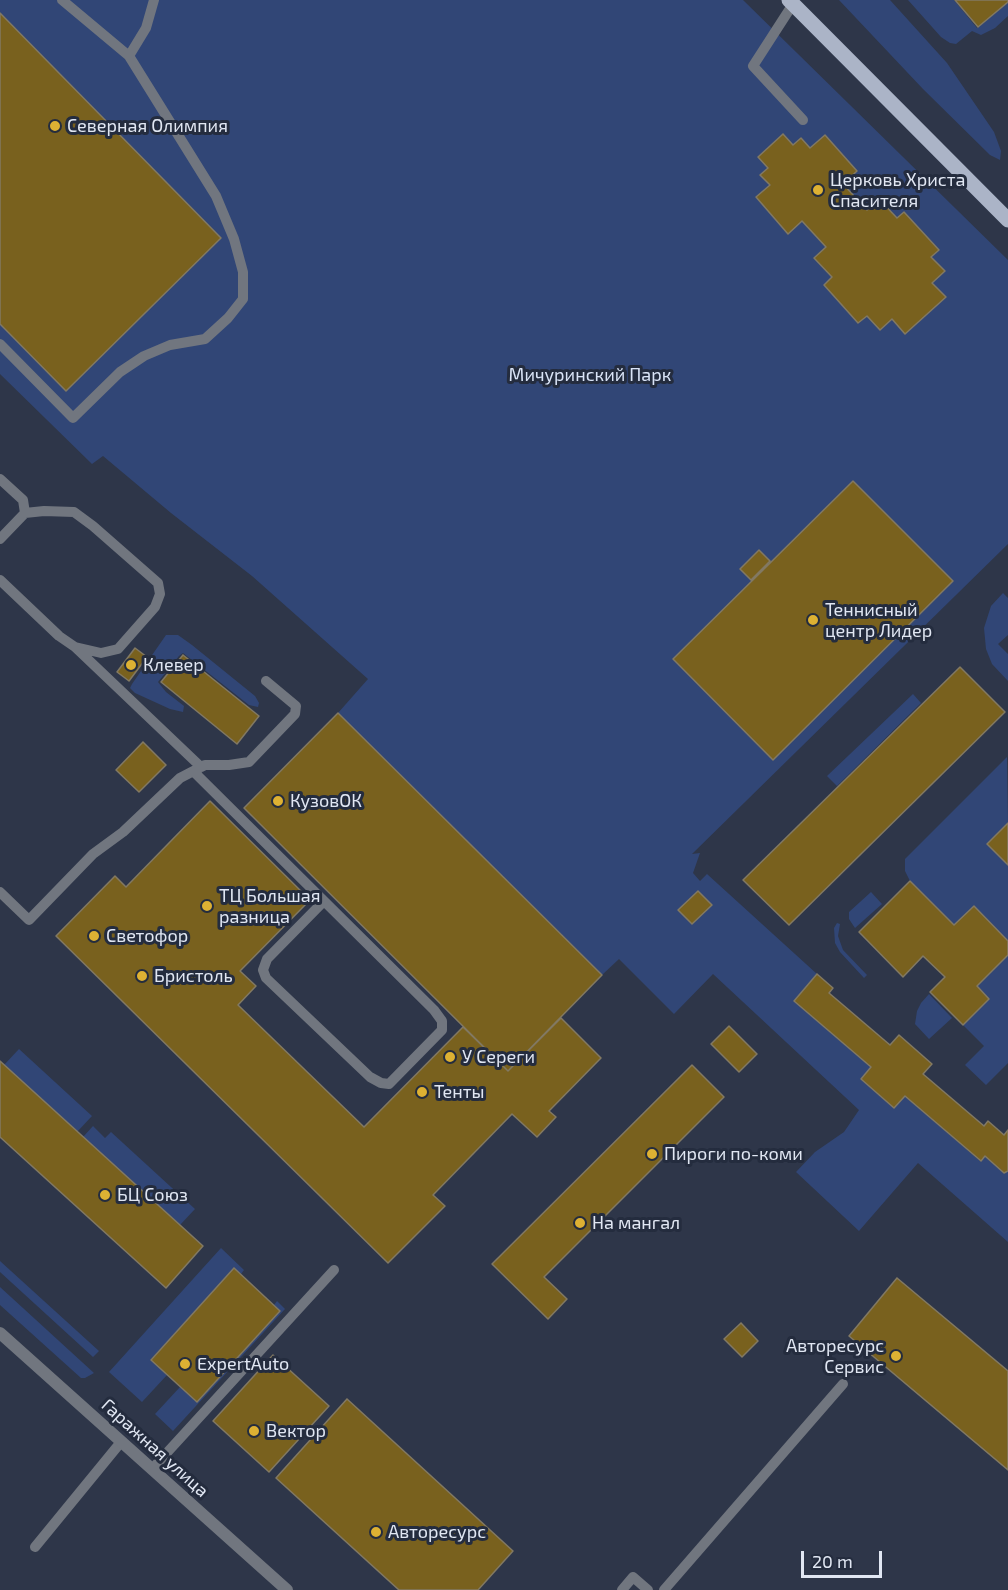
<!DOCTYPE html>
<html>
<head>
<meta charset="utf-8">
<style>
  body { margin:0 }
  #map { position:relative; width:1008px; height:1590px; overflow:hidden; background:#2e3649; font-family:"Exo 2",sans-serif }
  canvas { display:block }
  .scale { position:absolute; left:801px; top:1551px; width:81px; height:27px; box-sizing:border-box; border:3px solid #e1e7f3; border-top:0; padding-left:8px; font-size:18px; line-height:21px; white-space:nowrap; color:#e1e7f3; -webkit-text-stroke:4px #242c3e; paint-order:stroke }
</style>
</head>
<body>
<div id="map">
<canvas width="1008" height="1590"></canvas>
<div class="scale">20 m</div>
</div>
<script>
const context = document.querySelector('canvas').getContext('2d');
context.lineJoin = 'round';
function fillPath(path, color) {
  context.fillStyle = color;
  context.fill(path, 'evenodd');
}
function shape(rows) {
  const path = new Path2D();
  for (const r of rows) {
    path.moveTo(r[0], r[1]);
    for (let i = 2; i < r.length; i += 2) path.lineTo(r[i], r[i + 1]);
  }
  return path;
}
function trace(path, color, width, dash) {
  context.strokeStyle = color;
  context.lineWidth = width;
  context.lineCap = dash ? 'butt' : 'round';
  context.setLineDash(dash || []);
  context.stroke(path);
}
function drawText(font, color, halo, rows, align = 'center') {
  context.font = font + ' "Exo 2",sans-serif';
  context.lineWidth = 6;
  context.setLineDash([]);
  context.textBaseline = 'middle';
  context.strokeStyle = halo;
  context.fillStyle = color;
  for (const [text, x, y, turn = 0] of rows) {
    context.save();
    context.translate(x, y);
    context.rotate((+turn || 0) * Math.PI / 180);
    context.textAlign = isNaN(turn) ? turn : align;
    if (halo) context.strokeText(text, 0, 0);
    context.fillText(text, 0, 0);
    context.restore();
  }
}
fillPath(shape([
  [0,0,743,0,1008,260,1008,544,692,854,700,853,693,873,700,881,707,874,817,974,794,1001,871,1067,861,1079,894,1108,905,1096,980,1161,985,1156,1008,1171,1008,1242,918,1163,859,1231,796,1172,815,1152,844,1132,859,1110,713,974,674,1014,619,959,602,975,338,713,368,679,252,576,171,513,103,456,92,464,0,374],
  [839,0,890,0,947,63,994,132,1001,151,1000,160,990,155,923,89],
  [908,0,954,0,977,28,1008,2,1008,16,995,28,981,35,972,31,956,44,950,43,941,37],
  [1003,593,1008,598,1008,635,998,644,1008,654,1008,681,992,664,986,649,984,628,991,606],
  [166,635,178,635,192,645,255,696,259,703,258,707,249,705,183,653,179,656,158,682,166,692,184,706,183,712,170,709,135,693,130,688,132,684],
  [913,694,921,703,837,786,827,776],
  [1007,757,1008,823,987,844,1008,865,1008,941,954,925,910,881,905,871,905,859],
  [871,892,882,904,855,928,849,919,849,912],
  [837,923,840,924,838,936,843,950,867,975,864,978,840,952,835,943,834,928],
  [1008,955,1008,1063,986,1085,965,1065,984,1046,963,1025,989,999,977,986],
  [929,994,952,1018,929,1039,915,1024,917,1011,921,1003],
  [19,1049,92,1116,77,1132,4,1065],
  [93,1126,105,1138,111,1132,195,1209,180,1225,83,1137],
  [221,1248,244,1270,241,1274,234,1269,151,1359,167,1375,142,1402,109,1372],
  [0,1261,99,1351,93,1357,0,1272],
  [0,1287,94,1373,85,1378,81,1378,0,1305],
  [277,1301,285,1309,173,1431,155,1414,180,1387,197,1402,280,1311,274,1305]
]), '#314676');
const building = shape([
  [955,0,1008,0,1008,2,978,27,955,0],
  [0,13,221,238,66,391,0,324,0,13],
  [783,134,793,145,801,138,810,148,825,135,857,171,843,184,867,210,879,199,897,218,904,212,939,250,931,257,945,271,932,283,946,297,905,334,892,319,880,330,867,316,858,323,824,285,832,277,814,258,826,247,802,221,788,234,756,197,770,185,760,175,768,168,758,157,783,134],
  [853,481,953,581,773,760,673,659,853,481],
  [759,550,770,561,751,580,740,569,759,550],
  [135,648,147,657,129,681,117,672,135,648],
  [183,655,259,716,237,744,161,682,183,655],
  [960,667,1005,712,789,925,743,880,960,667],
  [338,713,602,975,508,1071,244,808,338,713],
  [143,742,166,765,139,792,116,770,143,742],
  [210,801,310,900,240,971,256,986,238,1005,364,1127,463,1027,508,1071,561,1018,601,1058,549,1111,556,1117,537,1137,512,1114,433,1195,445,1206,388,1263,56,936,115,876,126,887,210,801],
  [1008,823,1008,865,987,844,1008,823],
  [910,881,954,925,974,906,1008,941,1008,955,977,986,989,999,963,1025,930,992,945,977,923,956,903,977,859,932,910,881],
  [698,891,712,905,692,924,678,910,698,891],
  [817,974,833,988,829,993,890,1045,899,1035,932,1064,923,1074,984,1126,988,1121,1004,1135,1008,1130,1008,1171,1004,1173,985,1156,981,1161,905,1096,894,1108,861,1079,871,1067,794,1001,817,974],
  [729,1026,757,1054,739,1072,711,1044,729,1026],
  [0,1061,203,1246,166,1288,0,1137,0,1061],
  [692,1065,724,1097,544,1277,567,1299,548,1319,492,1264,692,1065],
  [234,1268,280,1311,197,1402,151,1360,234,1268],
  [897,1278,1008,1371,1008,1470,849,1336,897,1278],
  [741,1323,758,1341,742,1357,724,1339,741,1323],
  [273,1355,329,1406,269,1472,213,1421,273,1355],
  [347,1399,513,1551,478,1590,399,1590,276,1478,347,1399]
]);
fillPath(building, '#79611e');
trace(building, '#827963', 1.5);
trace(shape([
  [793,4,753,66,803,120],
  [129,56,146,28,154,0],
  [0,344,73,418,120,372,144,356,170,345,205,339,228,318,243,299,243,272,234,239,216,196,129,56,62,0],
  [0,479,23,500,25,513,0,539],
  [0,580,59,636,75,647,101,653,118,649,155,607,160,594,158,583,93,526,74,512,44,511,25,513],
  [75,647,201,767],
  [193,771,324,901,434,1010,442,1021,442,1030,389,1084,381,1083,370,1077,266,978,263,970,267,959,324,901],
  [0,892,29,920,93,854,123,832,180,778,205,765,229,765,249,762,295,714,296,706,266,681],
  [152,1469,334,1270],
  [35,1547,121,1442],
  [622,1590,633,1577,648,1590],
  [664,1590,843,1384]
]), '#71767f', 10);
trace(shape([
  [0,1333,287,1590]
]), '#71767f', 12);
trace(shape([
  [789,0,1008,220]
]), '#abb4c7', 15);
for (const [x, y, r, color] of [
  [55,126,6,"#ddb133"],
  [818,190,6,"#ddb133"],
  [813,620,6,"#ddb133"],
  [131,665,6,"#ddb133"],
  [278,801,6,"#ddb133"],
  [207,906,6,"#ddb133"],
  [94,936,6,"#ddb133"],
  [142,976,6,"#ddb133"],
  [450,1057,6,"#ddb133"],
  [422,1092,6,"#ddb133"],
  [652,1154,6,"#ddb133"],
  [105,1195,6,"#ddb133"],
  [580,1223,6,"#ddb133"],
  [896,1356,6,"#ddb133"],
  [185,1364,6,"#ddb133"],
  [254,1431,6,"#ddb133"],
  [376,1532,6,"#ddb133"]
]) {
  const dot = new Path2D();
  dot.arc(x, y, r, 0, 2 * Math.PI);
  context.fillStyle = color;
  context.fill(dot);
  trace(dot, '#242c3e', 2);
}
drawText('18px', '#e1e7f3', '#242c3e', [
  ["Северная Олимпия",67,126],
  ["Церковь Христа",830,180],
  ["Спасителя",830,201],
  ["Теннисный",825,610],
  ["центр Лидер",825,631],
  ["Клевер",143,665],
  ["КузовОК",290,801],
  ["ТЦ Большая",219,896],
  ["разница",219,917],
  ["Светофор",106,936],
  ["Бристоль",154,976],
  ["У Сереги",462,1057],
  ["Тенты",434,1092],
  ["Пироги по-коми",664,1154],
  ["БЦ Союз",117,1195],
  ["На мангал",592,1223],
  ["Авторесурс",884,1346,"right"],
  ["Сервис",884,1367,"right"],
  ["ExpertAuto",197,1364],
  ["Вектор",266,1431],
  ["Авторесурс",388,1532]
], 'left');
drawText('18px', '#dae4f7', '#242c3e', [
  ["Мичуринский Парк",590,375]
]);
drawText('18px', '#e1e7f3', '#242c3e', [
  ["Гаражная улица",155,1448,42]
]);
</script>
</body>
</html>
